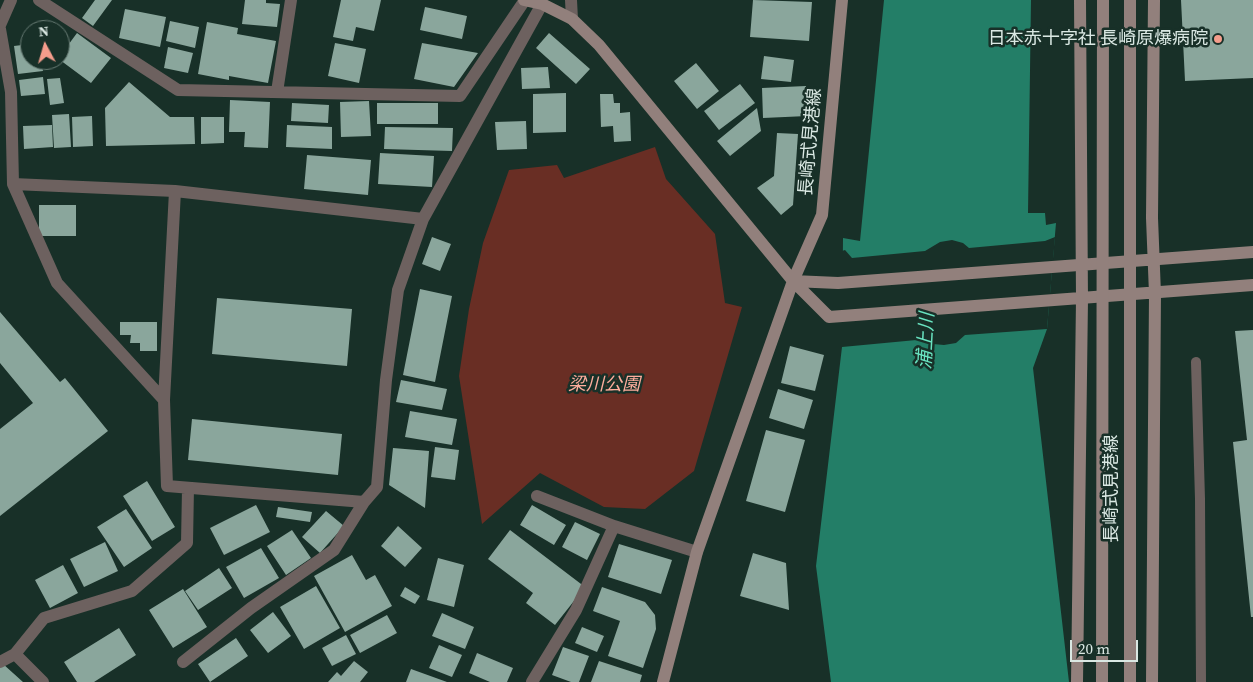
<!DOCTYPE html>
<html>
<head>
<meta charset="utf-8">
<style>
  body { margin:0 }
  #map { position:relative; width:1253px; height:682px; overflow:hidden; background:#183028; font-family:"Source Serif 4",serif }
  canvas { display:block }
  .north { position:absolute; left:20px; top:20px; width:50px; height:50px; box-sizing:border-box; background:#183028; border:1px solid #667a73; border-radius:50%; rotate:354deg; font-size:14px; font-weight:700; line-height:20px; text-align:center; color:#dae8e3 }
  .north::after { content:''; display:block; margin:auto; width:18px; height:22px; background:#f49d8c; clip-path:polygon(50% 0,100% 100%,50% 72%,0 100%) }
  .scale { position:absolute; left:1070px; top:640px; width:68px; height:22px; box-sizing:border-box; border:2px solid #dae8e3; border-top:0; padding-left:6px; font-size:15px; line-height:18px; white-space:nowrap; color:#dae8e3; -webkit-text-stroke:4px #183028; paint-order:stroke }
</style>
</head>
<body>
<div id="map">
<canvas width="1253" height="682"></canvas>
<div class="north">N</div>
<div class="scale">20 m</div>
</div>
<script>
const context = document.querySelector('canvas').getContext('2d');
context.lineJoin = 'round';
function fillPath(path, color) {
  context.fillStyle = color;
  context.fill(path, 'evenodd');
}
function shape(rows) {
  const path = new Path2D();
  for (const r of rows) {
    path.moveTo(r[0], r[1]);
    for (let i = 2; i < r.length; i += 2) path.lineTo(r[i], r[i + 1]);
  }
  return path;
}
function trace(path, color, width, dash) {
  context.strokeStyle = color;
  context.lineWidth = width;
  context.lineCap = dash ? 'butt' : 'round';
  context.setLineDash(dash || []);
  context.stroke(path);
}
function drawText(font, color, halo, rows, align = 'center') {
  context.font = font + ' "Source Serif 4","Noto Sans JP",serif';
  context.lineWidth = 5;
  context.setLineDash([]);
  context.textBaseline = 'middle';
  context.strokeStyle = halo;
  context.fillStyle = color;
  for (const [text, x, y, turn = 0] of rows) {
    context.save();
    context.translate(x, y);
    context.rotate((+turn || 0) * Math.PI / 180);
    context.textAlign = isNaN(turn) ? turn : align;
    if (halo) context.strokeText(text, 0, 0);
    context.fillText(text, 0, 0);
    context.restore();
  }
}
fillPath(shape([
  [655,147,666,179,715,234,725,303,742,307,694,471,645,509,604,507,540,473,482,524,459,376,469,309,483,243,509,170,557,165,564,178]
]), '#692e24');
fillPath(shape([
  [884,0,1031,0,1028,213,1045,213,1046,225,1056,223,1047,329,1033,368,1069,682,831,682,816,566,842,347,843,238,860,241]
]), '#237e67');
fillPath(shape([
  [1055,237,1047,329,965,335,956,343,944,345,933,344,927,339,842,347,842,251,845,250,852,258,925,251,940,242,952,240,963,243,969,248,1045,241]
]), '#183028');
fillPath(shape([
  [95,0,112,0,93,26,82,18],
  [245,0,266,0,266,3,280,4,277,27,242,24],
  [341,0,381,0,374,31,356,27,353,41,333,37],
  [753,0,812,2,809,41,750,37],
  [1181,0,1253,0,1253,78,1185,81],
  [425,7,467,16,462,39,420,30],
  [125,9,166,17,160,47,119,38],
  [170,21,199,27,195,48,166,41],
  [207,22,238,28,237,34,276,41,268,83,229,76,229,80,198,74],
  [77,33,111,58,91,83,60,60,60,56],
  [549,33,590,69,576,84,536,48],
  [335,43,366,49,359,83,328,76],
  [422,43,478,53,454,87,414,79],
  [30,44,30,60,42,60,43,71,18,74,14,46],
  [168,47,193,53,188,73,164,68],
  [764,56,794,60,791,82,761,79],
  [696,63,719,91,697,109,674,81],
  [548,67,550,88,522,89,521,68],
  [43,77,45,94,21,96,19,80],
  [60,78,64,103,50,105,47,79],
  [129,82,170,117,194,117,195,144,106,146,105,108],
  [740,84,755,103,719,130,704,111],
  [806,86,807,116,763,118,762,88],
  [566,93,566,132,533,133,533,94],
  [600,94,613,94,614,103,620,103,620,113,630,112,631,141,614,142,613,126,601,127],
  [230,100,270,102,268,148,244,147,245,132,229,132],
  [369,101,371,136,341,137,340,102],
  [292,103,329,105,328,123,291,121],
  [377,103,438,103,438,124,377,124],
  [757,108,761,131,730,156,717,141],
  [69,114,71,147,54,148,52,115],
  [92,116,93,146,73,147,72,117],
  [201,117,224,117,224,143,201,144],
  [526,121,527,149,497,150,495,122],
  [52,125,53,147,24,149,23,126],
  [287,125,332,127,332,149,286,147],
  [385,127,453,128,452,151,384,149],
  [777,133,798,134,793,205,781,215,757,188,774,176],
  [380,153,434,156,432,187,378,184],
  [307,155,371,160,368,195,304,189],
  [39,205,76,205,76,236,39,236],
  [432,237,451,244,440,271,422,264],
  [420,289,452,296,435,382,403,375],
  [217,298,352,309,347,366,212,354],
  [0,312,60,382,65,378,108,431,0,516,0,429,33,403,0,363],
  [120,322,157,322,157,351,140,351,140,343,130,343,131,335,120,335],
  [1253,330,1253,617,1251,617,1233,442,1247,440,1235,331],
  [790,346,824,355,815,391,781,383],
  [401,380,447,389,442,410,396,402],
  [778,389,813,400,804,429,769,418],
  [410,411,457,419,452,445,405,437],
  [192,419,342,434,338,475,188,460],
  [766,430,805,440,785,512,746,501],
  [435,447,459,450,455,480,431,477],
  [393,448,429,451,425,508,389,485],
  [147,481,175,527,152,541,123,496],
  [256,505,270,532,224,555,210,528],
  [532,505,566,525,554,545,520,525],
  [278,507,312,512,310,522,276,517],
  [126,509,152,548,124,567,97,527],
  [326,511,344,526,320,553,302,537],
  [575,522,600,534,587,560,562,547],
  [398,526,422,548,405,567,381,546],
  [292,530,311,558,286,575,267,546],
  [510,530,585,587,555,625,526,603,533,593,488,559],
  [105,542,118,571,84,587,70,559],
  [619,544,672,560,661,594,608,577],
  [261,548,279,578,244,598,226,567],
  [753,553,786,563,789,610,740,596],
  [352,555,366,580,375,575,392,606,345,632,314,576],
  [438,558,464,565,454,607,427,600],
  [63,565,78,593,50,608,35,580],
  [219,568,232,588,198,610,185,591],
  [316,586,340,628,304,649,280,607],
  [405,587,420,596,415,604,400,596],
  [602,587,645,602,655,615,656,629,643,668,608,656,620,621,593,611],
  [183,589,207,627,173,648,149,610],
  [273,612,291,636,268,653,250,630],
  [442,613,474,627,465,649,432,636],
  [387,615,397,633,360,653,350,635],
  [582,627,604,636,597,652,575,643],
  [119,628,136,655,94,682,77,682,64,662],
  [346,635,356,654,332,666,322,648],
  [236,638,248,656,210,682,198,664],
  [439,645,462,655,452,677,429,668],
  [563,647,589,656,579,682,571,682,552,675],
  [477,653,513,668,507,682,490,682,469,673],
  [354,661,368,672,360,682,328,682,337,672,341,676],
  [599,661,642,675,640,682,591,682],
  [3,664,23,682,0,682,0,667],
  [411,669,447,682,406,682]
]), '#8aa69c');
trace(shape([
  [1196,362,1200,499,1201,682]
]), '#6d615f', 10);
trace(shape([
  [39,0,178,90,460,96,525,0],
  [571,0,572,19],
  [0,25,11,0],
  [0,29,11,92,13,184,57,283,164,400],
  [277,92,291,0],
  [13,184,175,191,423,219],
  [175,191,164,400,167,486,364,502,377,487,386,380,398,290,423,219,542,4],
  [537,496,614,526],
  [15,654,43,682],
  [0,662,15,654,44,618,132,591,187,543,188,488],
  [183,662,251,608,334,550,364,502],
  [532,682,576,610,614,526,697,552]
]), '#6d615f', 12);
trace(shape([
  [524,0,542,4,572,19,599,45,793,281,829,317,1253,285],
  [793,281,838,283,1253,252],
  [663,682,697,552,793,281,822,215,842,0],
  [1077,682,1082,299,1080,0],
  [1152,682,1155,294,1152,218,1154,0]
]), '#92807c', 12);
trace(shape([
  [1102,682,1103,0],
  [1130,682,1130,0]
]), '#92807c', 12);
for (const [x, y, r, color] of [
  [1218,39,5,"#f49d8c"]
]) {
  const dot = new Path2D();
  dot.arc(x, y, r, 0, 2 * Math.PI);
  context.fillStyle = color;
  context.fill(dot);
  trace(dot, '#183028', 2);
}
drawText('18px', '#dae8e3', '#183028', [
  ["日本赤十字社 長崎原爆病院",1208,39]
], 'right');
drawText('18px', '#dae8e3', '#183028', [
  ["長崎式見港線",811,142,-85],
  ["長崎式見港線",1112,489,-90]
]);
drawText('italic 18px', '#fdad9d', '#183028', [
  ["梁川公園",604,385]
]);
drawText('italic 19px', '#69e4c1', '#183028', [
  ["浦上川",927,341,-87]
]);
</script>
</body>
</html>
